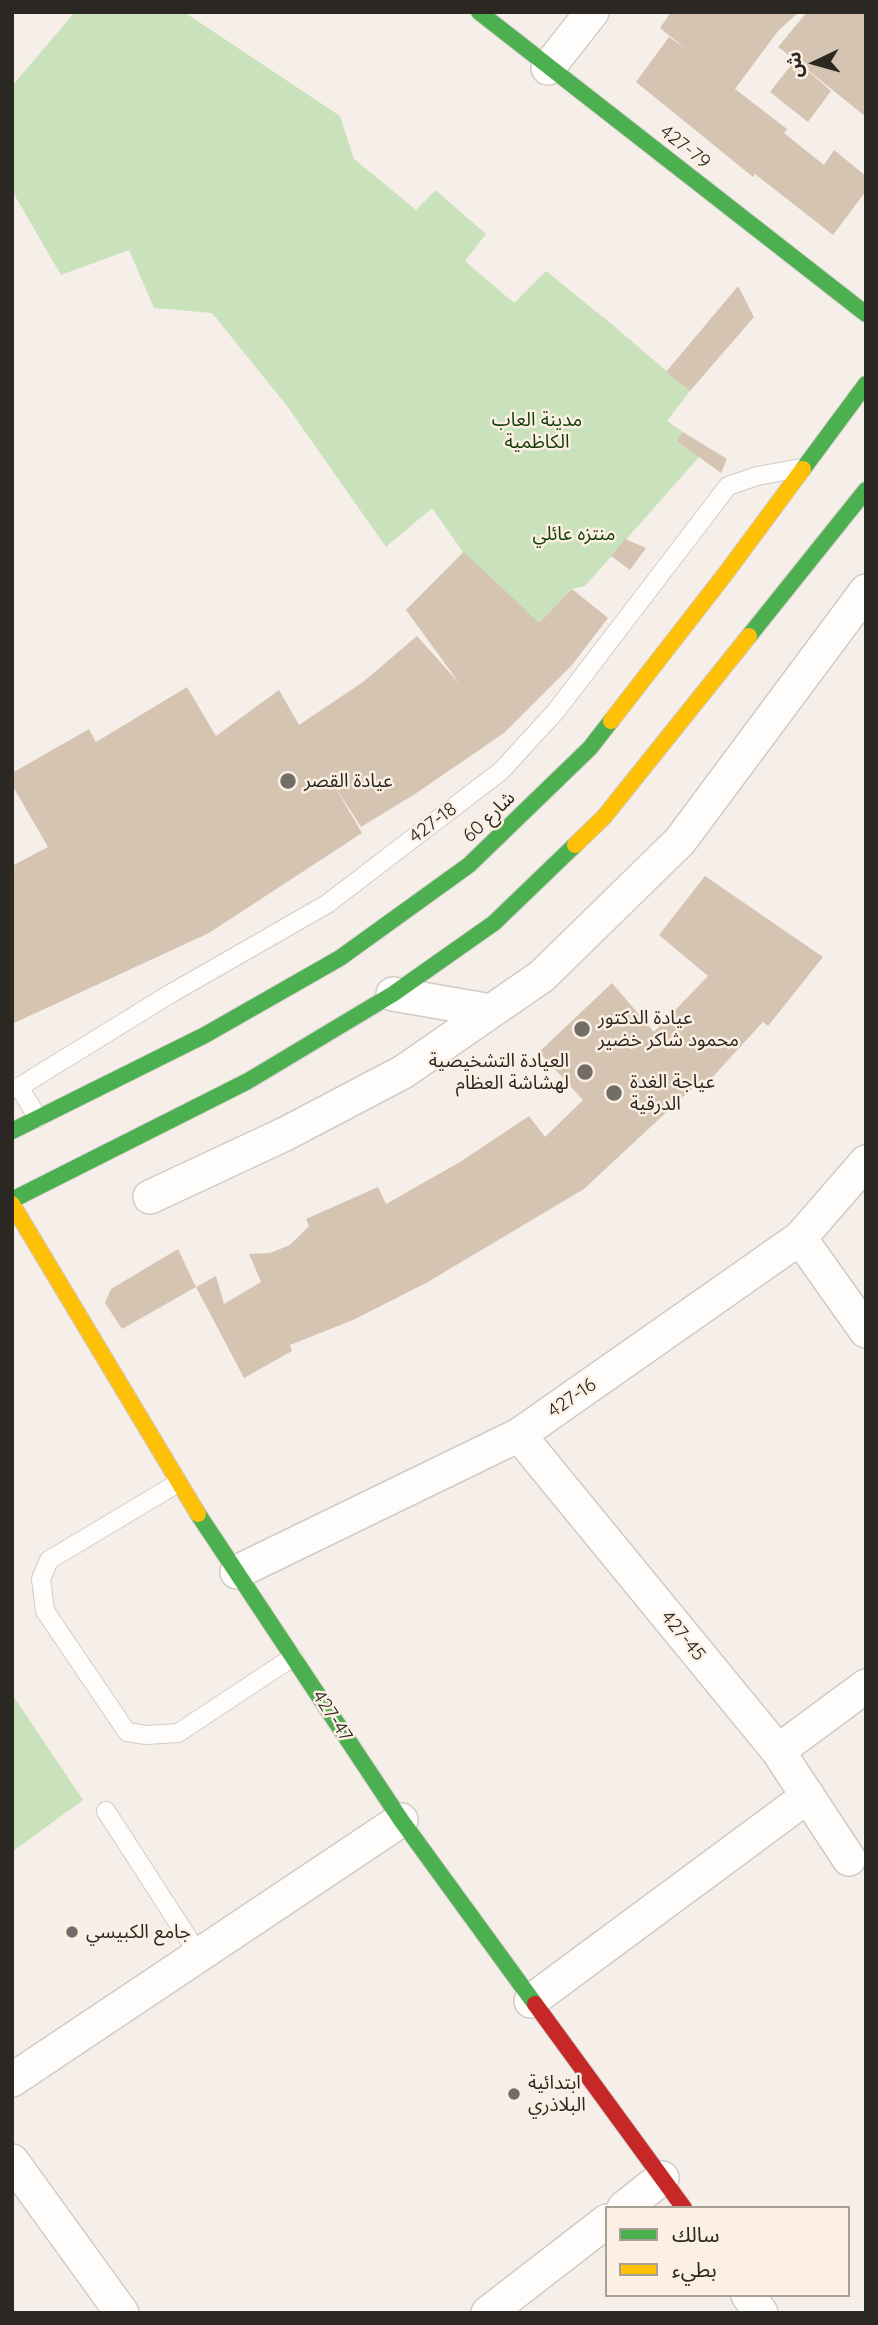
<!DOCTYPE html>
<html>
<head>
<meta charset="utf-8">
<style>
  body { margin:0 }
  #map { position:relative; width:878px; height:2325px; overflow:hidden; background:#f6efe9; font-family:Quicksand,"Noto Sans Arabic",sans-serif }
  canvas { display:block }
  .frame { position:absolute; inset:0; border:14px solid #2b2722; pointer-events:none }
  .legend { position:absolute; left:605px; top:2206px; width:245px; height:91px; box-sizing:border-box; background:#fcefe3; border:2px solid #a89f96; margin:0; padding:9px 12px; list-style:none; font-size:21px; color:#2b2722 }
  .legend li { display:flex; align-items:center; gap:14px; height:35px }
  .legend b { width:35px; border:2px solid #a89f96 }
  .north { position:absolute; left:780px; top:28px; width:70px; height:70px; -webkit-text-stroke:5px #fcefe3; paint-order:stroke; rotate:265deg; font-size:19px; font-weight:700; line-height:28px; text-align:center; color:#2b2722 }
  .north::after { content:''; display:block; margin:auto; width:24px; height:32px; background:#2b2722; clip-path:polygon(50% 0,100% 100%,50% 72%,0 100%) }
</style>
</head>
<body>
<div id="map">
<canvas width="878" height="2325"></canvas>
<div class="frame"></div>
<ul class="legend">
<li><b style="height:9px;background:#4caf50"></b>سالك</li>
<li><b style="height:9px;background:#ffc107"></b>بطيء</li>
</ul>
<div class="north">ش</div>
</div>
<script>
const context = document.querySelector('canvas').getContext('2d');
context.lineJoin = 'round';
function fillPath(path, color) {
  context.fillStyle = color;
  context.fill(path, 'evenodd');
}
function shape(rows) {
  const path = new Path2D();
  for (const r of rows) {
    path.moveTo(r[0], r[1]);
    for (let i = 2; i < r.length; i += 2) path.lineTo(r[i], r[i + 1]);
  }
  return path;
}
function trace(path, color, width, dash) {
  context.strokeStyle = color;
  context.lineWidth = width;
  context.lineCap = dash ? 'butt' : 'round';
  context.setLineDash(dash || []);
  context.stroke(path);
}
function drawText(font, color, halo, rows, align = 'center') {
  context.font = font + ' Quicksand,"Noto Sans Arabic",sans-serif';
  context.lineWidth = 5;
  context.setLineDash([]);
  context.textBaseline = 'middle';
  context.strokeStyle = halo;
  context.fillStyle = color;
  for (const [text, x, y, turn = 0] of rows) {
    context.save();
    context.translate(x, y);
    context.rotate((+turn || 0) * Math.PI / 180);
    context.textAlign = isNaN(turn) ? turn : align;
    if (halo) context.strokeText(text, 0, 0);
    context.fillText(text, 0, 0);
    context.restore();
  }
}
fillPath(shape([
  [75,12,184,12,340,116,354,159,416,210,436,190,448,201,486,234,465,261,514,303,546,271,614,326,690,391,667,421,683,432,678,441,699,457,585,586,572,589,539,623,462,686,406,610,463,552,432,508,386,547,287,406,212,313,154,308,129,250,61,275,12,191,12,86],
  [12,1694,83,1800,12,1852]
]), '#c9e2bc');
fillPath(shape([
  [671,12,799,12,778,31,735,89,787,129,784,133,824,165,834,150,866,176,866,191,833,235,755,174,753,177,636,82,669,37,686,49,660,28],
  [807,12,866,12,866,117,799,63,831,91,808,122,770,92,795,60,778,47],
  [738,286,754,317,690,391,666,372],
  [683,432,727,459,721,473,677,441],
  [625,539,646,548,630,570,611,556],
  [464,552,539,623,572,589,608,618,572,665,504,733,415,794,361,827,334,785,362,833,209,933,12,1024,12,866,48,847,12,785,12,773,89,729,96,742,187,687,216,736,279,690,299,725,363,682,417,636,460,684,406,610],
  [705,876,823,957,768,1026,763,1022,707,1083,702,1079,584,1189,426,1283,353,1320,290,1345,292,1351,244,1378,196,1287,216,1276,224,1304,261,1282,249,1254,270,1253,290,1245,309,1226,306,1219,378,1187,386,1204,460,1162,529,1116,545,1137,583,1100,539,1052,612,983,654,1032,708,976,659,935],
  [178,1249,196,1287,122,1329,105,1303,111,1289]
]), '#d5c4b2');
const lane = shape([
  [38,1118,19,1087,170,994,327,904,501,771,556,711,728,486,757,476,801,468],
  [178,1483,49,1560,41,1579,45,1611,127,1732,146,1735,178,1733,293,1657],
  [106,1811,199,1955]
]);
const street = shape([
  [548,68,592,12],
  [393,994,491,1011],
  [150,1197,285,1134,403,1072,542,976,680,841,866,591],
  [800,1238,866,1331],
  [519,1435,778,1751,866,1686],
  [237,1572,519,1435,800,1238,866,1162],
  [778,1751,849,1859],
  [531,2001,808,1796],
  [12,2080,401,1820],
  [12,2161,122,2313],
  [624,2208,662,2178],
  [748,2295,761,2313],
  [488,2313,607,2221]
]);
const fast = shape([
  [479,12,866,314],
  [803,469,866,384],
  [749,636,866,490],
  [12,1131,205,1035,340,958,469,865,590,748,611,721],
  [12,1200,248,1081,393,994,494,923,575,845],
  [198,1514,401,1820,535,2004]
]);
const slow = shape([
  [611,721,726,573,803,469],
  [575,845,604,817,749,636],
  [12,1204,198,1514]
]);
const jam = shape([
  [535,2004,684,2208]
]);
trace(lane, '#d1cbc6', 20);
trace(street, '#d1cbc6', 36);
trace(fast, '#d1cbc6', 18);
trace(slow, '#d1cbc6', 18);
trace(jam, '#d1cbc6', 18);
trace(lane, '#fefdfc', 18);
trace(street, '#fefdfc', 33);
trace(fast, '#4caf50', 16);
trace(slow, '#ffc107', 16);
trace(jam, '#c62828', 16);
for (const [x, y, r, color] of [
  [288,781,9,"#726d68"],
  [582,1029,9,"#726d68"],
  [585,1072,9,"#726d68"],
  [614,1093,9,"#726d68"],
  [72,1932,7,"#726d68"],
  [514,2094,7,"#726d68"]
]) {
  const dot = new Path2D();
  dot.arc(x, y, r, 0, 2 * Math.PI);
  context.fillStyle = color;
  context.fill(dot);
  trace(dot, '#fcefe3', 2.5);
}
drawText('19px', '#2b2722', '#fcefe3', [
  ["427-79",685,147,38],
  ["شارع 60",489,817,-44],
  ["427-18",433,823,-37],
  ["427-16",572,1398,-35],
  ["427-45",683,1636,51],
  ["427-47",332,1716,57]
]);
drawText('19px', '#133e06', '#fcefe3', [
  ["مدينة العاب",537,420],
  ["الكاظمية",537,442],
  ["منتزه عائلي",574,534]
]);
drawText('19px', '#2b2722', '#fcefe3', [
  ["عيادة القصر",304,781],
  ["عيادة الدكتور",598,1018],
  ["محمود شاكر خضير",598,1040],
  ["العيادة التشخيصية",569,1061,"right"],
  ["لهشاشة العظام",569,1083,"right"],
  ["عياجة الغدة",630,1082],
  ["الدرقية",630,1104],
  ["جامع الكبيسي",86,1932],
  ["ابتدائية",528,2083],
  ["البلاذري",528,2105]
], 'left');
</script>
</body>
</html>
